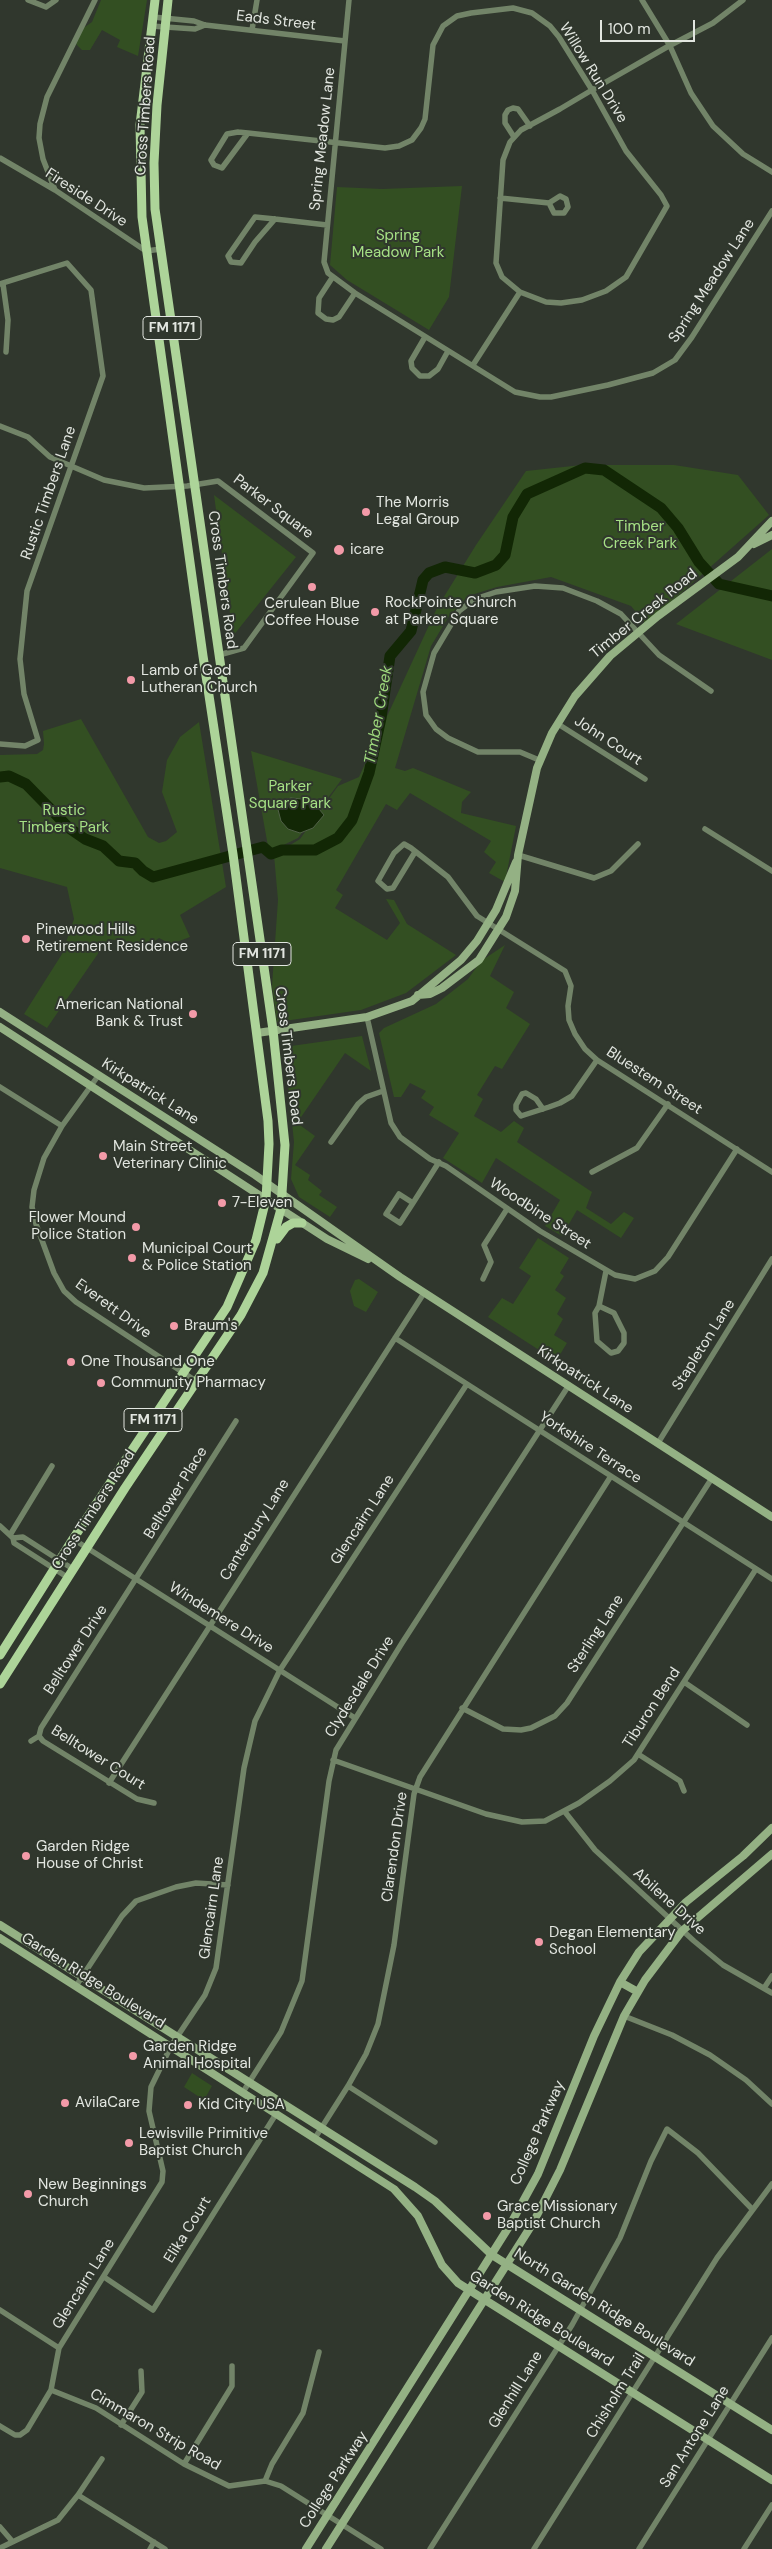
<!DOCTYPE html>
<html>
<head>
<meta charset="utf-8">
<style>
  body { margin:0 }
  #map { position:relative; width:772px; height:2549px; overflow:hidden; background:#30372d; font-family:"DM Sans",sans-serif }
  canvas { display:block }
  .scale { position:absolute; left:600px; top:20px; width:95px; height:22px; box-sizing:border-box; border:2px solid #e2e6e0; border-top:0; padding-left:6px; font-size:15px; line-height:18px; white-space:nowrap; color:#e2e6e0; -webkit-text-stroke:4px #30372d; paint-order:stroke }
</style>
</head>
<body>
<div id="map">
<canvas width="772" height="2549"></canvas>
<div class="scale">100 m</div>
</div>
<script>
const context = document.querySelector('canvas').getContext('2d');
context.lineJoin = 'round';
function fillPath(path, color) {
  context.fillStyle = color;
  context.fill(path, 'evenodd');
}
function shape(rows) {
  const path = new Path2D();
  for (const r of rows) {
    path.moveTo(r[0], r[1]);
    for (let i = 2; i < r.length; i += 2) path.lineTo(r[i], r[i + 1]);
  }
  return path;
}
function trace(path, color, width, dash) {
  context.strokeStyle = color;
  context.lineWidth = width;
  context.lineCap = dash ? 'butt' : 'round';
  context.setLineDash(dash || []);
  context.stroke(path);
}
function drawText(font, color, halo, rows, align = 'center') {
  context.font = font + ' "DM Sans",sans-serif';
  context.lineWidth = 4;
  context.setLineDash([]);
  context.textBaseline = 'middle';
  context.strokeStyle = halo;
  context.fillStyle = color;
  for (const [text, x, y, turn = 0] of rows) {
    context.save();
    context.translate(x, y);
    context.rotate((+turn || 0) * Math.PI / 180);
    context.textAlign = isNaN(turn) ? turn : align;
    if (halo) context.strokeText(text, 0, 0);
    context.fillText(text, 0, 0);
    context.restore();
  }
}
fillPath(shape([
  [101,0,147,0,138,56,117,47,120,40,102,30,90,50,82,50,76,44,82,29,92,22],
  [462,186,449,297,429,330,347,280,330,265,337,187,382,189],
  [582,465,674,465,738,475,769,515,646,624,631,606,551,577,497,587,468,596,449,616,431,646,395,768,405,771,413,768,471,792,462,802,461,813,516,826,505,882,489,873,496,862,484,852,491,841,410,793,397,810,386,804,336,890,343,895,335,908,387,940,400,923,386,899,394,900,407,924,456,955,406,993,361,1010,277,1022,272,986,278,900,274,855,300,839,338,786,359,777,437,608,476,545,526,471],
  [214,495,296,557,233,636],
  [772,549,772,660,676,624],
  [81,719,148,837,159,843,166,841,177,832,162,792,167,760,180,737,199,722,226,887,180,915,190,937,171,944,159,938,149,945,108,939,47,1028,24,1014,62,954,74,919,67,887,0,868,0,755,37,754,43,750,44,744,43,731],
  [251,751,342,779,298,838,269,852],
  [505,945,490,976,514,992,506,1008,530,1024,502,1069,495,1066,477,1095,483,1099,474,1116,501,1132,514,1121,524,1128,517,1142,592,1192,586,1208,611,1224,624,1212,634,1218,621,1238,577,1210,562,1236,545,1226,560,1200,496,1158,482,1183,443,1158,459,1133,429,1115,434,1107,421,1098,426,1091,410,1083,401,1097,394,1097,379,1033,384,1028,436,1004,468,979,481,961],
  [362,1036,371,1071,345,1053,297,1123,315,1136,295,1165,310,1175,308,1180,322,1191,319,1195,337,1207,330,1217,299,1197,291,1179,294,1142,284,1047],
  [538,1238,569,1258,560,1273,564,1276,555,1290,566,1298,557,1314,563,1319,554,1335,567,1343,556,1361,488,1317,502,1298,513,1304,531,1276,519,1268],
  [359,1279,378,1292,366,1312,354,1306,350,1291,355,1280],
  [192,2073,212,2086,204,2100,184,2087]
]), '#334f22');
const water = shape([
  [291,798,302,799,319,809,324,815,313,828,300,833,288,829,281,821,276,802,291,798]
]);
fillPath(water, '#122705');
trace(water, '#506047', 1);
trace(shape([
  [0,777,9,776,26,784,69,828,85,839,103,846,119,861,135,863,143,871,153,877,263,847,271,854,282,850,315,850,338,838,352,820,369,773,381,718,390,656,411,631,423,580,429,573,445,567,475,573,496,565,505,555,513,517,527,494,585,468,604,470,661,508,678,528,699,562,719,584,772,596]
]), '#122705', 11);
trace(shape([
  [28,0,46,7,56,0],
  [349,0,324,262,328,273,355,293,515,392,540,397,551,397,608,385,653,373,675,360,692,337,772,211],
  [642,0,670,46,691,93,713,126,743,154,772,172],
  [153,17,194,21,205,25,345,41],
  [151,26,195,29,205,25],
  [252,30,257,0],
  [238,132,248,133,222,168,214,165,211,160,227,134,238,132],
  [248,133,385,148,399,146,412,140,421,128,425,119,433,45,443,26,457,16,471,13,513,8,532,13,550,26,559,37,592,90,626,151,661,195,667,206,626,277,606,291,582,300,561,303,546,302,520,292,502,277,496,263,503,160,510,142,521,130,560,109,592,90,667,47,713,23,743,0],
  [514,137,505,123,505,115,508,110,513,108,518,109,530,126],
  [0,158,55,190,146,251,161,249],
  [55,190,43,159,39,138,40,124,47,97,95,0],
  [500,198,549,203,554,213,564,213,568,207,566,199,560,196,549,203],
  [275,219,255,242,241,263,231,262,228,256,255,217,275,219,327,225],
  [332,278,319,298,318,313,326,319,333,320,339,317,355,293],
  [0,284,67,263,91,290,103,376,27,591,20,659,24,694,38,740,25,746,0,744],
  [3,284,8,320,6,352],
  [425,337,411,361,412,368,420,376,429,376,438,369,448,351],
  [473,365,520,292],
  [0,426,28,437,50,457,104,480,144,488,187,486,218,481,313,553,244,648,219,655],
  [558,724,645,779],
  [539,760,520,752,478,752,448,738,436,729,426,715,423,692,434,653,459,611,475,599,496,592,535,586,563,588,597,601,621,614,659,655,711,691],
  [705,829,772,871],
  [415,852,393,888,387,889,378,881,394,853,404,844,411,848,448,877,477,916,565,971,571,986,568,1006,569,1020,575,1034,585,1049,597,1060,772,1172],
  [518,855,594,878,611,871,638,844],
  [367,1017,391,1123,400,1137,430,1159,446,1166,540,1231,615,1275,635,1279,655,1271,668,1257,737,1149],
  [98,1076,62,1126,44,1158,34,1190,32,1207,36,1224,54,1273,64,1291,76,1302,196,1381],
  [0,1087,62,1126],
  [543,1109,536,1099,526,1093,522,1094,516,1105,516,1110,521,1116,524,1115,549,1107,560,1103,572,1096,597,1060],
  [331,1142,358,1104,366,1097,383,1091],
  [592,1172,637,1148,668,1104],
  [413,1203,399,1194,386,1214,400,1223,413,1203,439,1162],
  [483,1279,491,1262,484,1245,507,1209],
  [599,1306,614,1313,624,1333,624,1343,618,1351,611,1353,597,1341,595,1313,599,1306,606,1271],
  [395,1338,772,1579],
  [658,1443,772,1259],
  [0,1526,13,1538,14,1543,67,1577],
  [10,1535,52,1466],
  [13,1538,23,1537,73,1569],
  [73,1539,355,1718],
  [684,1682,747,1725],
  [462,1708,503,1729,521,1730,531,1728,555,1716,567,1703,712,1478],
  [39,1736,41,1728,236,1421],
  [39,1736,43,1741,137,1799,154,1803],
  [31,1741,39,1736],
  [638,1754,680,1781,684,1791],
  [333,1760,486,1814,522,1822,545,1821,579,1803,610,1781,634,1760,756,1569],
  [109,1783,424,1293],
  [565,1812,595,1850,694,1941,723,1965,772,1993],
  [76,1986,122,1916,136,1901,176,1887,196,1883,228,1885],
  [764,1988,772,1976],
  [624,2016,672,2035,710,2055,746,2080,772,2104],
  [348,2086,435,2142],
  [243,2092,281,2032,302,1981,329,1781,336,1750,402,1643,569,1385],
  [315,2138,348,2086,366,2054,378,2024,394,1945,414,1794,420,1777,611,1476],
  [104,2277,153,2310,276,2114],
  [0,2310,59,2348],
  [51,2390,96,2408,184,2464,229,2486,265,2481,281,2486,381,2549],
  [121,2425,142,2392,141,2371],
  [0,2426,15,2435,20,2435,27,2430,51,2390,59,2348,162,2182,163,2171,149,2111,151,2087,171,2046,205,1995,216,1968,244,1768,255,1721,280,1670,467,1384],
  [184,2464,232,2386,232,2366],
  [265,2481,272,2464,303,2413,319,2352],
  [78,2495,165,2549],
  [0,2527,12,2541],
  [0,2548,58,2520,78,2495,102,2459],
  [150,2549,154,2542],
  [430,2549,572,2325,620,2238,651,2161,667,2129,698,2153,752,2209],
  [534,2549,717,2258,772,2184],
  [639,2549,772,2338],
  [744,2549,772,2505]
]), '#728468', 5.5);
trace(shape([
  [754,544,772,535],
  [418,995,430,994,442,988,479,960,506,917,515,891,518,855,537,768,552,733,575,696,610,656,658,616,738,557,772,521],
  [0,1012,255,1175,400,1277,772,1517],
  [0,1027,327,1239,368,1259],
  [257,1033,367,1017,412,1001,461,960,477,941,496,910,516,862],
  [0,1925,415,2187,435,2201,492,2255,772,2430],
  [0,1938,394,2189,418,2216,442,2265,458,2283,772,2480],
  [620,1982,638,1992],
  [306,2549,510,2225,538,2174,594,2036,620,1982,639,1952,686,1902,743,1856,772,1828],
  [326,2549,533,2223,560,2170,624,2016,645,1980,682,1931,772,1854]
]), '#94b184', 8);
trace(shape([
  [277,1239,286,1227,293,1223,302,1223],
  [0,1655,73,1539,227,1307,256,1240,266,1199,269,1144,268,1121,233,854,203,656,142,217,140,125,155,0],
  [0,1684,125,1488,241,1315,263,1273,281,1209,285,1145,273,1030,155,209,154,163,157,105,168,0]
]), '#add499', 9);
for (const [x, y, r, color] of [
  [366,512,5,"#f39aa8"],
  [339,550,6,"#f39aa8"],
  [312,587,5,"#f39aa8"],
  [375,612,5,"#f39aa8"],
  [131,680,5,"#f39aa8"],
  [26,939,5,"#f39aa8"],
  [193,1014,5,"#f39aa8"],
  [103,1156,5,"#f39aa8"],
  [222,1203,5,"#f39aa8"],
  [136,1227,5,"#f39aa8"],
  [132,1258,5,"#f39aa8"],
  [174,1326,5,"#f39aa8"],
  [71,1362,5,"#f39aa8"],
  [101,1383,5,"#f39aa8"],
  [26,1856,5,"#f39aa8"],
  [539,1942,5,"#f39aa8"],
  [133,2056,5,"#f39aa8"],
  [65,2103,5,"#f39aa8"],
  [188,2105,5,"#f39aa8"],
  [129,2143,5,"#f39aa8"],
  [28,2194,5,"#f39aa8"],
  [487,2216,5,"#f39aa8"]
]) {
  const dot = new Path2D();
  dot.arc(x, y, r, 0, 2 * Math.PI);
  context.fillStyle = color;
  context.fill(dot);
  trace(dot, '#30372d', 2);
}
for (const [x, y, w] of [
  [172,328,58],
  [262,954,58],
  [153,1420,58]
]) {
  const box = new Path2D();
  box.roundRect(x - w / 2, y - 11.5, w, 23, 4);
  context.fillStyle = '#30372d';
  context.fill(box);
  trace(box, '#e2e6e0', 1);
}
drawText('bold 14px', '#e2e6e0', null, [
  ["FM 1171",172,328],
  ["FM 1171",262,954],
  ["FM 1171",153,1420]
]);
drawText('15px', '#e2e6e0', '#30372d', [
  ["Eads Street",276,21,7],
  ["Willow Run Drive",593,73,58],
  ["Cross Timbers Road",146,106,-86],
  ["Spring Meadow Lane",323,139,-84],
  ["Fireside Drive",86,198,33],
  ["Spring Meadow Lane",712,281,-57],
  ["Rustic Timbers Lane",49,493,-71],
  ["Parker Square",273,507,37],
  ["Cross Timbers Road",222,580,82],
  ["Timber Creek Road",644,614,-39],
  ["John Court",608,741,33],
  ["Cross Timbers Road",288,1056,83],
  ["Bluestem Street",654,1081,33],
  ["Kirkpatrick Lane",150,1092,32],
  ["Woodbine Street",540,1214,33],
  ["Everett Drive",113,1309,36],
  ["Stapleton Lane",704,1345,-58],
  ["Kirkpatrick Lane",585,1380,33],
  ["Yorkshire Terrace",590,1448,33],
  ["Belltower Place",176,1493,-58],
  ["Cross Timbers Road",94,1510,-57],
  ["Glencairn Lane",363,1520,-57],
  ["Canterbury Lane",255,1530,-58],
  ["Windemere Drive",221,1618,32],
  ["Sterling Lane",596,1634,-57],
  ["Belltower Drive",76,1650,-57],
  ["Clydesdale Drive",360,1687,-58],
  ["Tiburon Bend",652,1708,-57],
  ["Belltower Court",98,1758,32],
  ["Clarendon Drive",395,1847,-82],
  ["Abilene Drive",669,1902,42],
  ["Glencairn Lane",212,1908,-82],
  ["Garden Ridge Boulevard",93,1981,32],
  ["College Parkway",538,2133,-66],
  ["Elika Court",188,2230,-58],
  ["Glencairn Lane",84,2284,-58],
  ["North Garden Ridge Boulevard",604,2308,32],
  ["Garden Ridge Boulevard",541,2319,32],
  ["Glenhill Lane",516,2390,-58],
  ["Chisholm Trail",616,2396,-58],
  ["Cimmaron Strip Road",155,2430,30],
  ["San Antone Lane",695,2437,-58],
  ["College Parkway",334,2480,-57]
]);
drawText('15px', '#a6e185', '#30372d', [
  ["Spring",398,236],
  ["Meadow Park",398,253],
  ["Timber",640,527],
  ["Creek Park",640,544],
  ["Parker",290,787],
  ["Square Park",290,804],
  ["Rustic",64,811],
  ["Timbers Park",64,828]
]);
drawText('15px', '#e2e6e0', '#30372d', [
  ["The Morris",376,503],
  ["Legal Group",376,520],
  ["icare",350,550],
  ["RockPointe Church",385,603],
  ["at Parker Square",385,620],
  ["Cerulean Blue",312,604,"center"],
  ["Coffee House",312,621,"center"],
  ["Lamb of God",141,671],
  ["Lutheran Church",141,688],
  ["Pinewood Hills",36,930],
  ["Retirement Residence",36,947],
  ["American National",183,1005,"right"],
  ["Bank & Trust",183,1022,"right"],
  ["Main Street",113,1147],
  ["Veterinary Clinic",113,1164],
  ["7-Eleven",232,1203],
  ["Flower Mound",126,1218,"right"],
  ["Police Station",126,1235,"right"],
  ["Municipal Court",142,1249],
  ["& Police Station",142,1266],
  ["Braum's",184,1326],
  ["One Thousand One",81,1362],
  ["Community Pharmacy",111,1383],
  ["Garden Ridge",36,1847],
  ["House of Christ",36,1864],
  ["Degan Elementary",549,1933],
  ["School",549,1950],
  ["Garden Ridge",143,2047],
  ["Animal Hospital",143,2064],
  ["AvilaCare",75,2103],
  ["Kid City USA",198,2105],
  ["Lewisville Primitive",139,2134],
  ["Baptist Church",139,2151],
  ["New Beginnings",38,2185],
  ["Church",38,2202],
  ["Grace Missionary",497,2207],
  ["Baptist Church",497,2224]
], 'left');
drawText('italic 16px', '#9ed97d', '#30372d', [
  ["Timber Creek",379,715,-80]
]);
</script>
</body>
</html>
